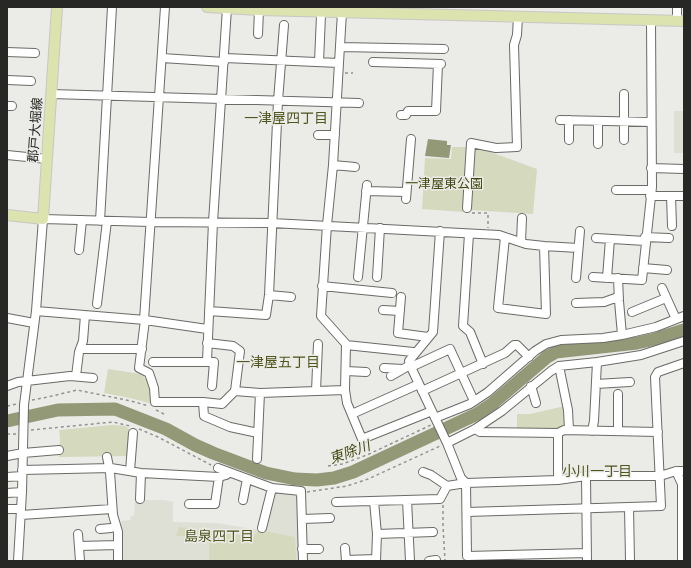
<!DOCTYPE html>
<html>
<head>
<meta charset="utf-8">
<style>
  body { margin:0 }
  #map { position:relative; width:691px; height:568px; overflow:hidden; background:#ebebe8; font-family:"Fira Sans Condensed",sans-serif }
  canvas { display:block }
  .frame { position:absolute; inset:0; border:8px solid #272725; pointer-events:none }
</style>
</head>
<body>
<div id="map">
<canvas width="691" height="568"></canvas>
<div class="frame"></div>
</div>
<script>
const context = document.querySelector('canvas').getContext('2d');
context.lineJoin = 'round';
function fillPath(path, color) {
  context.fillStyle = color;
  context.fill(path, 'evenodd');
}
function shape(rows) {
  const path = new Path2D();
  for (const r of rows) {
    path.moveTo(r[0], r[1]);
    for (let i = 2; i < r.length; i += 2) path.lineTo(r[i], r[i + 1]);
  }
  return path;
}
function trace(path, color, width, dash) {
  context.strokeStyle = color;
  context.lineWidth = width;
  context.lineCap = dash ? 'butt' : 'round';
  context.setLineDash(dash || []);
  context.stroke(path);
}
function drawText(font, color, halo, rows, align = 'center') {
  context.font = font + ' "Fira Sans Condensed","Noto Sans JP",sans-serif';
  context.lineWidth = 3;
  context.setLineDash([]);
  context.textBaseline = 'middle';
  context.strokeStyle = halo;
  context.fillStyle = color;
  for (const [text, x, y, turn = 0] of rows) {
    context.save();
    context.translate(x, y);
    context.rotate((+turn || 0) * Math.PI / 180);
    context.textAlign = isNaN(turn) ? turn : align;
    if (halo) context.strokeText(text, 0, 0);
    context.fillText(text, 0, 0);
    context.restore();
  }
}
fillPath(shape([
  [674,111,684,111,684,153,674,153],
  [276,493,295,493,298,496,300,561,121,561,121,521,130,520,131,516,134,516,135,500,163,500,173,502,173,522,216,523,259,530,273,495]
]), '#dee0d5');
fillPath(shape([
  [452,147,467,147,464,212,422,209,425,158,451,159],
  [474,149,485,150,537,169,533,214,471,210],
  [108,369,141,374,148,381,152,389,153,404,130,398,104,393],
  [565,406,566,427,550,431,517,429,517,414,530,414],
  [112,425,126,426,132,432,130,456,59,457,60,437,59,430],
  [179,527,253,537,259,530,295,537,296,561,209,561,209,537,176,536]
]), '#d5d9bd');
fillPath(shape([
  [428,139,447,141,447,145,451,145,449,158,425,156]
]), '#939877');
trace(shape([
  [7,421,58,410,115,409,166,429,195,445,213,453,266,473,295,479,317,480,334,478,353,472,477,414,492,404,547,357,556,352,637,343,655,339,684,330]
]), '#939877', 13);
const minor = shape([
  [677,7,677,21],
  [342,12,333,165,327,225,321,316,346,344,345,390,347,403,362,439,432,411],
  [258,34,259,10],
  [340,47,444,49],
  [7,52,35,53],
  [162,58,224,62],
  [225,58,339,63],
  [319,62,321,15,323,8],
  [373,62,441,64],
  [7,80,31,81],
  [51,94,359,103],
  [7,106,12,106],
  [401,115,406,115,408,111,436,111,438,64],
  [560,120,651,122],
  [569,120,569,140],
  [598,121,598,144],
  [318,135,335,135],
  [624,140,624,94],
  [7,155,47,159],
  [333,165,355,167],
  [651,168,684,169],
  [616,190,651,190],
  [366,191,406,192],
  [650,196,684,196],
  [671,196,672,226],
  [406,199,411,139],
  [467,208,471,143,496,148,517,147,514,45,517,35,518,16],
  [100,221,112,7],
  [440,231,433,332,409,361,410,365,447,443,461,478,466,483,467,556,587,553],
  [469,234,463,326,470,332,483,364],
  [645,237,669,238],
  [596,238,645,241],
  [521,242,522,218],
  [544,246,578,248],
  [79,250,82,220],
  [643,268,667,270],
  [358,277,367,185],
  [377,277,380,228],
  [593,277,642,280,652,187,651,20],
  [576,278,580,231],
  [607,278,610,239],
  [618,278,619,301,622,335],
  [322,286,392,293],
  [662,288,676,319],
  [269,295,291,297],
  [401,297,398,333,428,337],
  [576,303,604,302,618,297],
  [97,304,107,221],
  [383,310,400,311],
  [36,311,145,320,207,329],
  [209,311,266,315,269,295,278,101,284,25],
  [632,312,666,298],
  [7,318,34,323],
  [144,320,165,7],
  [145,320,139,368,149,373,154,388,155,402,203,402,222,404,235,391,240,351,233,346,207,343],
  [346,345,413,352],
  [80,349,142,349],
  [207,361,213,222,227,8],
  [153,362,214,362,212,386],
  [559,366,568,410,569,430],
  [411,367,450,349,474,401],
  [384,368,403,369],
  [346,371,366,372],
  [76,376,79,352,83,341,85,315],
  [391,376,410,365],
  [596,384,630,382],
  [7,386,18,382,70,376,93,378],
  [531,386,536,403],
  [235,391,260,393,345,390],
  [316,391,318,344],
  [422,391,505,353,514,345,517,345,529,357],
  [203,402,204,416,230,427,258,433],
  [352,414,419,384],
  [435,418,470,404,488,392,535,351,546,344,561,340,603,338,622,335,656,327,684,316],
  [475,429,480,432,558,433,564,430,658,432],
  [592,431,594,421,597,362],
  [618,431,618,394],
  [558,433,558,480],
  [447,443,475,429,502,411,551,371,559,366,597,362,641,355,684,341],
  [7,456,23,453,59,450],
  [107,457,110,472,113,515,118,532,118,561],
  [257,459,260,393],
  [218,468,272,488,301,491,303,561],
  [22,470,111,468,141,473,219,477,226,475,229,473],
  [130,471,133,433],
  [676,471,682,484,682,561],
  [423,472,431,475,447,486],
  [586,476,587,561],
  [7,477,22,476],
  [7,493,22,492],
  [140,499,141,473],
  [243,500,247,479],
  [407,500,410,561],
  [374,501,377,534,376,561],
  [336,502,440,499,447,486,466,483,558,480,586,476,660,476,676,471,684,471],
  [189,504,215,504,219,477],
  [629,507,630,561],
  [7,509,21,509],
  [467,512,661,506,655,377,658,372,684,363],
  [21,515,112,509],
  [302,519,330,518],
  [262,528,272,488],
  [100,529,111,528,116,525],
  [78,534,80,561],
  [377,534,433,532],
  [79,546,118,545],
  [345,548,346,561],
  [302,549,319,549],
  [346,560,376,559],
  [18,561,22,492,24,405,36,311,43,219,151,222,272,223,499,235,526,244,544,246,546,314,498,308,505,237],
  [429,561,436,560]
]);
const major = shape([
  [207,7,259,10,684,21],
  [7,215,43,219,57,7]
]);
trace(minor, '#6a6a67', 10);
trace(major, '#c7c7c6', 12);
trace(shape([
  [345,73,353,73],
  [472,213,488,213,488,228],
  [32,400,48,397,77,390,131,401,149,406],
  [7,406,17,404],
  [156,410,166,415],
  [139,429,158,437,211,465],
  [31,430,113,422,130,426],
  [7,434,16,434],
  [328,466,342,464,367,455,431,425],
  [307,492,347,486,368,479,440,446],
  [443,505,443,526,445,561]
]), '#92928f', 1.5, [3, 3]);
trace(minor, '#fff', 8);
trace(major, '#dde3af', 10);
drawText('13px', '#272725', '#ebebe8', [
  ["郡戸大堀線",36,130,-86]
]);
drawText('13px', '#43470e', '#ebebe8', [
  ["一津屋東公園",444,184]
]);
drawText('14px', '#50551b', '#ebebe8', [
  ["一津屋四丁目",286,119],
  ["一津屋五丁目",278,363],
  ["小川一丁目",597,472],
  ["島泉四丁目",219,537]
]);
drawText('italic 14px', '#454a12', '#ebebe8', [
  ["東除川",350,453,-20]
]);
</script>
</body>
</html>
